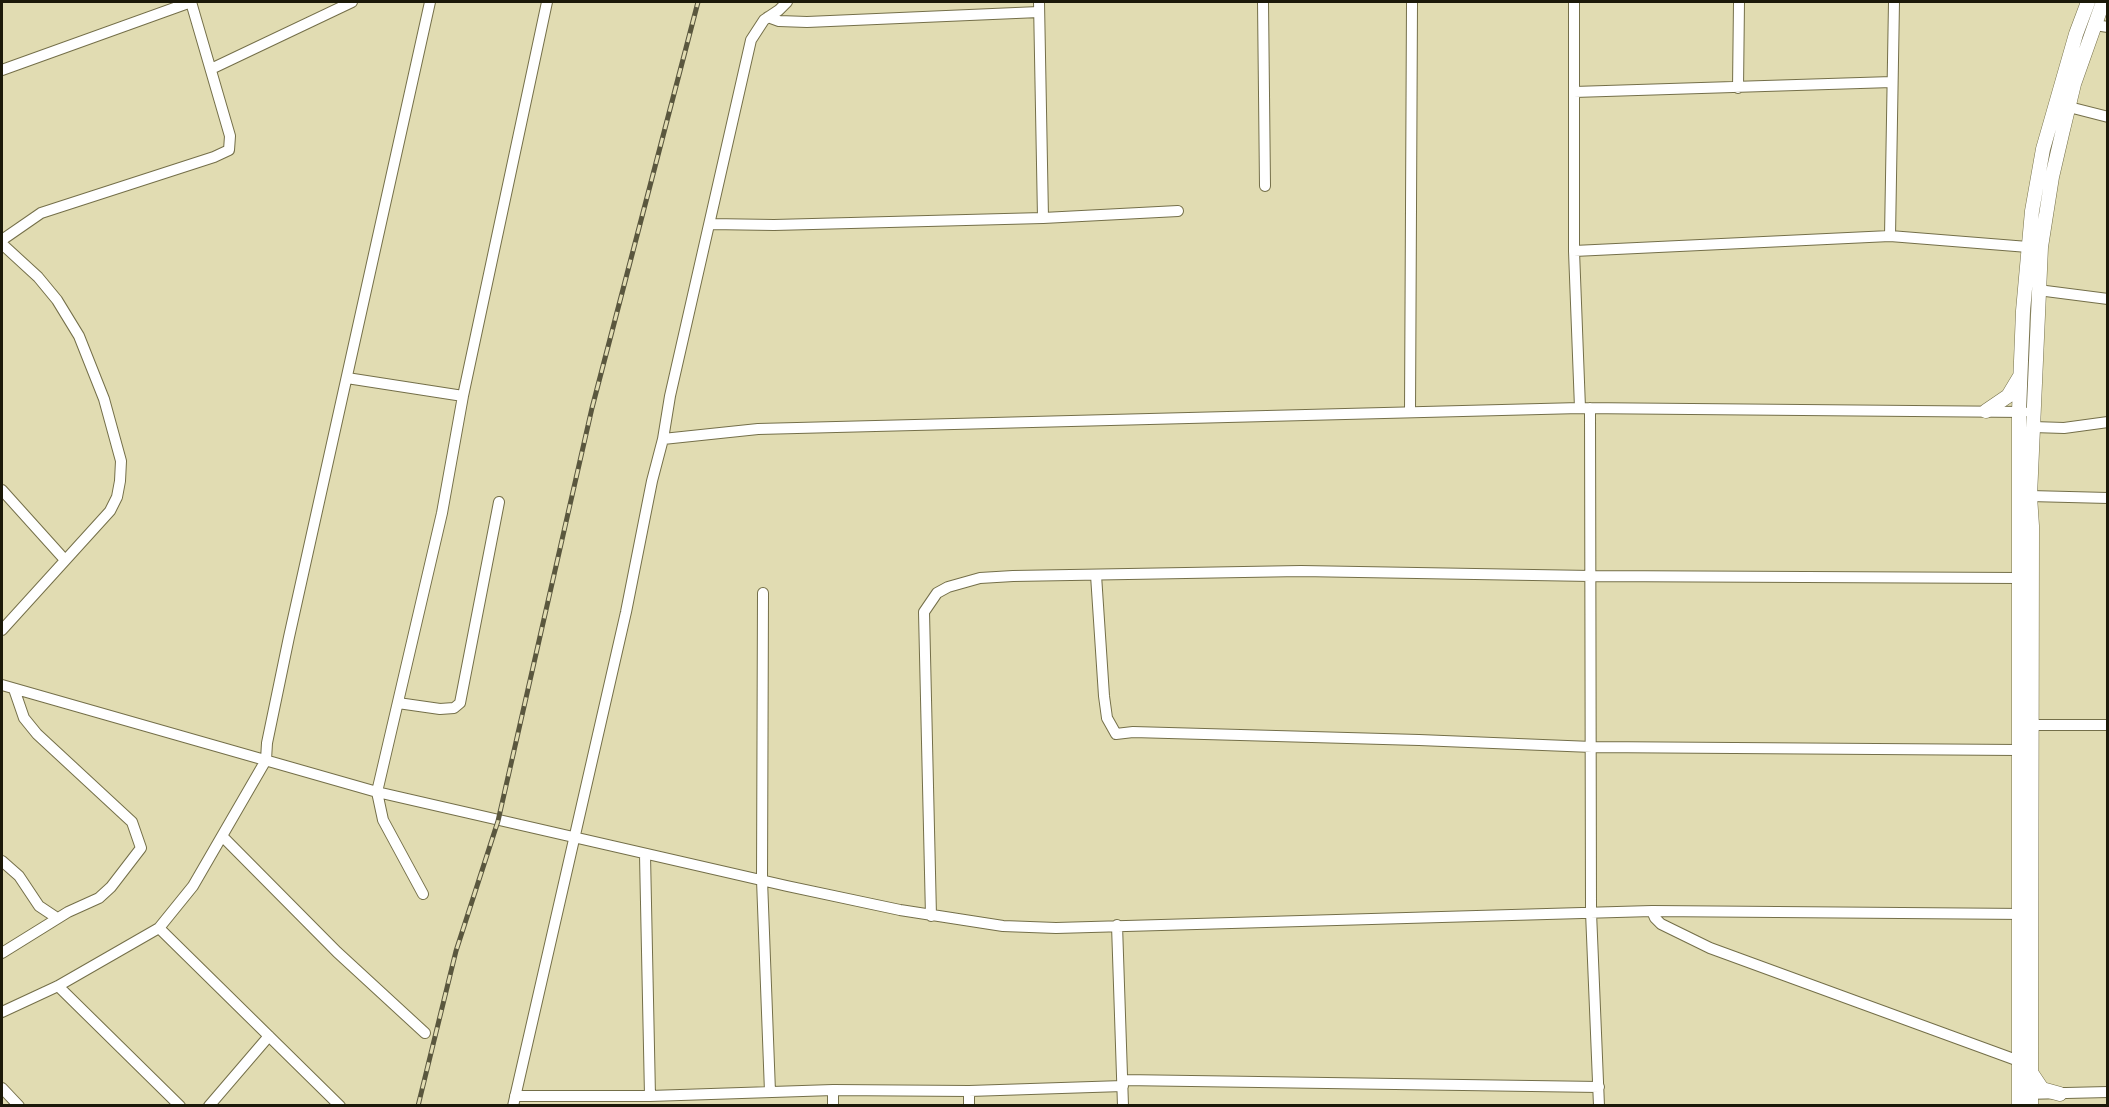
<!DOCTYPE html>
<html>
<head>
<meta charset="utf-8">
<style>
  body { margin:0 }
  #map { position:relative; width:2109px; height:1107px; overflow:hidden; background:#e1dcb2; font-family:"Source Sans 3",sans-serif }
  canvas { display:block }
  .frame { position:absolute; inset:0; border:3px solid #1b1909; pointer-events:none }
</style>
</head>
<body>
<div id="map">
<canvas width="2109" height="1107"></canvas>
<div class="frame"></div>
</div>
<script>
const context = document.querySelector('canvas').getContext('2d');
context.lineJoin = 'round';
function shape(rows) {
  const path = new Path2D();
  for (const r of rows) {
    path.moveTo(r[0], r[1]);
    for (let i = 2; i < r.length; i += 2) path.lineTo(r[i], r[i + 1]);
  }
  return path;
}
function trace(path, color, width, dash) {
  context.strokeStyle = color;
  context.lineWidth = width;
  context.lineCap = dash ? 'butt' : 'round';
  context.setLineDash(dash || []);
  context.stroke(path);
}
const minor = shape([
  [1039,2,1043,218],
  [1263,2,1265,186],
  [1574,2,1574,251,1580,408],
  [768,17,779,21,807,22,1039,12],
  [2095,25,2108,27],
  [211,69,352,2],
  [2,70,191,2],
  [1738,88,1739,2],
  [1574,92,1892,82],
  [2069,107,2108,117],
  [710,224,774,225,1043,218,1178,211],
  [1890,236,1894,2],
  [2,240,41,213,214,157,229,150,230,136,191,2],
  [2,244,38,277,57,300,79,336,104,399,121,461,120,481,117,497,110,511,2,630],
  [1574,251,1890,236,2028,247],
  [2038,290,2108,299],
  [347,378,463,396],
  [1590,408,1591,912,1599,1106],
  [1410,412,1412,2],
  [2033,427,2064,428,2108,422],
  [663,439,670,396,751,40,764,20,779,10,787,2],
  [2,490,65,560],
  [2030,496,2108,498],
  [1096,575,1104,696,1107,718,1116,734,1133,732,1419,740,1592,747,2018,750],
  [763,593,762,880,770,1092],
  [2,685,377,792,787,886,900,910,1003,926,1056,928,1652,911,2026,914],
  [398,703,440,709,454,708,460,703,499,502],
  [2032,725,2108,725],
  [222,836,337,952,425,1033],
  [645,855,650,1096],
  [2,861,19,876,39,906,57,918],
  [423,894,383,820,377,792,442,513,463,396,547,2],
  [1652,911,1655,918,1661,924,1710,948,2019,1061],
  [931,916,924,612,937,593,948,587,980,578,1013,576,1301,571,1591,576,2019,578],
  [1117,925,1123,1106],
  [159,928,340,1106],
  [2,953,68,912,99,898,111,887,141,848,132,822,37,734,24,718,14,689],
  [58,986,180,1106],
  [2,1012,58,986,159,928,193,886,266,760,267,743,289,637,430,2],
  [1123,1080,1599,1087],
  [2,1088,19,1106],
  [833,1090,833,1106],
  [969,1091,969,1106],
  [2024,1094,2108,1092],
  [515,1096,650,1096,833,1090,969,1091,1123,1086],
  [209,1106,269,1036],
  [513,1106,626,612,652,481,663,439,758,429,1580,408,2024,412]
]);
const major = shape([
  [1986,411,2008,396,2020,376],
  [2032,1074,2042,1089,2060,1094],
  [2019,1106,2019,411,2023,311,2032,211,2043,149,2076,34,2088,2],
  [2031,1106,2032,526,2030,496,2041,247,2052,177,2062,134,2074,84,2103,2]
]);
trace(minor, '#746f49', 12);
trace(major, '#746f49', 15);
trace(minor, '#fff', 10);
trace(major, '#fff', 14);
const rail = shape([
  [418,1106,456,951,498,821,592,408,698,2]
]);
trace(rail, '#5a573e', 5);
trace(rail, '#e1dcb2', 3, [9]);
</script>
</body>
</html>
